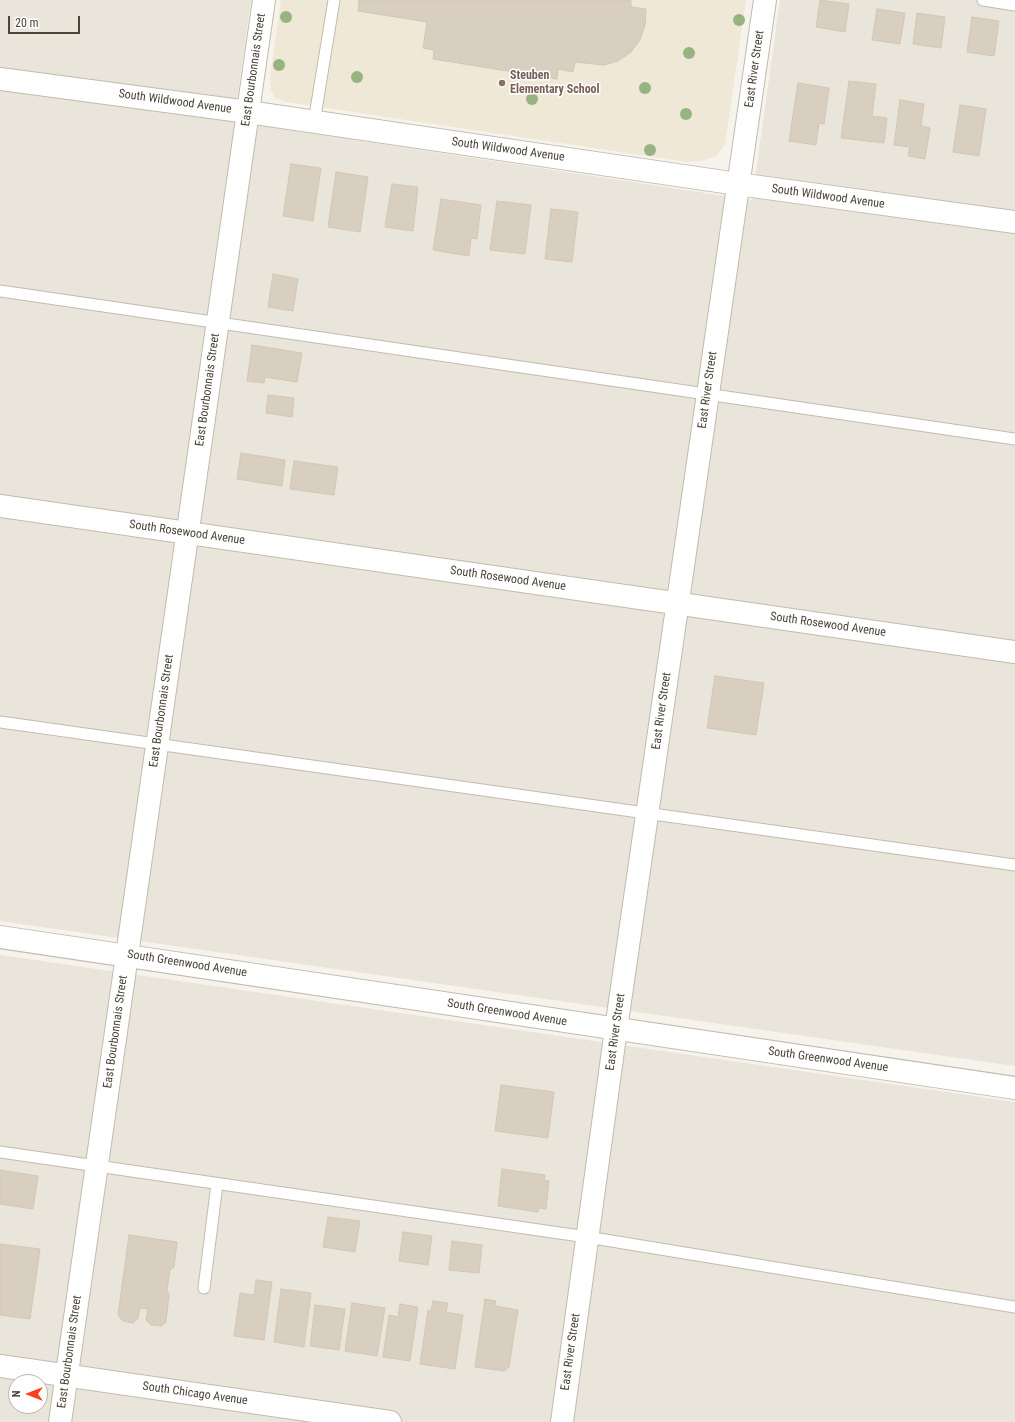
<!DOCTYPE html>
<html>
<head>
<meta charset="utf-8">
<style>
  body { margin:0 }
  #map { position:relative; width:1015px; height:1422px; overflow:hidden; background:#f6f3ec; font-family:"Roboto Condensed",sans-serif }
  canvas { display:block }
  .north { position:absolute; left:8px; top:1374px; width:40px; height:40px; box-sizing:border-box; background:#fff; border:1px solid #b7b4b0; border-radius:50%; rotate:270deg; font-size:11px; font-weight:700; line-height:16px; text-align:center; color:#4b4439 }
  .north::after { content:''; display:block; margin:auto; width:14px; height:18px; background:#fc3f1d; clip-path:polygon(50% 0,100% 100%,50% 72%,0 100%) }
  .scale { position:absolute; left:8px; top:16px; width:72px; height:18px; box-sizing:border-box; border:2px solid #4b4439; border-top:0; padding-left:5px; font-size:12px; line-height:14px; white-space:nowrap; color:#4b4439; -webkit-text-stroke:3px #fff; paint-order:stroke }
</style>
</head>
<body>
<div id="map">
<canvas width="1015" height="1422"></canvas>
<div class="north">N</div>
<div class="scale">20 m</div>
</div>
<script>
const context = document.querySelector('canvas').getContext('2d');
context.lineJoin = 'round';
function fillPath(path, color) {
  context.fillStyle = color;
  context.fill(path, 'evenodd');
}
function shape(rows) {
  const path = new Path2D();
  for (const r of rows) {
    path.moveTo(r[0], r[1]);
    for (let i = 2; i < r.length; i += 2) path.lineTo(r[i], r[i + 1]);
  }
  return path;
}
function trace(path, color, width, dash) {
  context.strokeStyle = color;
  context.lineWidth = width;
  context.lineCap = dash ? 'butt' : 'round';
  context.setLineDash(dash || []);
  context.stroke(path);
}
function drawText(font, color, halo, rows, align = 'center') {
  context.font = font + ' "Roboto Condensed",sans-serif';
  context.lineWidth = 3;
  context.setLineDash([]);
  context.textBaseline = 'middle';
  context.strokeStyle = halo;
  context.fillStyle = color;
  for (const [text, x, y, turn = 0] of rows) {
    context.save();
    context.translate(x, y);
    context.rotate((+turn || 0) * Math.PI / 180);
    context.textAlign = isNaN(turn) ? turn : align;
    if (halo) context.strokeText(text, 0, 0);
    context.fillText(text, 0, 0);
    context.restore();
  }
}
fillPath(shape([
  [0,0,251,0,234,122,752,200,780,0,1015,0,1015,1066,0,921],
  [0,955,1015,1102,1015,1422,0,1422],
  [16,1382,40,1382,40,1406,16,1406]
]), '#eae5da');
fillPath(shape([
  [281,0,746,0,725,145,716,156,702,161,687,162,286,102,275,98,271,90,270,77]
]), '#efe8d6');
const building = shape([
  [359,0,631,0,631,7,646,9,645,25,640,40,631,52,618,61,604,65,575,62,573,72,558,69,557,79,433,59,434,50,423,48,427,22,358,11,359,0],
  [820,0,849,4,845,32,816,27,820,0],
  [877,9,905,13,900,44,872,40,877,9],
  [917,13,945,17,941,48,913,44,917,13],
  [972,17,999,21,994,56,967,52,972,17],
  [849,81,876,84,872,116,887,118,884,143,841,138,849,81],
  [798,83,829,88,824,124,819,123,816,145,789,141,798,83],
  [900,100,924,104,921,126,930,128,925,159,908,156,910,147,894,145,900,100],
  [960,105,986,109,979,156,953,152,960,105],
  [291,164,321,168,313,221,283,216,291,164],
  [336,172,368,177,360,232,328,227,336,172],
  [392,184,418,187,413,231,385,227,392,184],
  [441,199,481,205,477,239,471,238,469,256,433,250,441,199],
  [497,201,531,205,525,254,490,250,497,201],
  [551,209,578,212,572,262,545,259,551,209],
  [273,274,298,279,293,311,268,307,273,274],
  [252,345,302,353,297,382,265,377,264,383,247,381,252,345],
  [268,395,294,398,292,417,266,413,268,395],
  [241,453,285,460,282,486,237,479,241,453],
  [294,461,338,467,334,495,290,489,294,461],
  [715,676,764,683,756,735,707,728,715,676],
  [501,1085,554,1092,548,1138,495,1131,501,1085],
  [502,1169,545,1175,544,1180,549,1181,546,1209,539,1208,538,1212,498,1206,502,1169],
  [0,1170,38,1176,33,1209,0,1204,0,1170],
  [328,1217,360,1221,355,1252,323,1247,328,1217],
  [403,1232,432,1236,428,1265,399,1261,403,1232],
  [129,1235,177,1242,174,1267,170,1270,167,1290,169,1295,166,1322,161,1326,151,1325,146,1320,148,1309,140,1308,138,1318,133,1323,123,1321,118,1315,129,1235],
  [452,1241,482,1245,479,1273,449,1270,452,1241],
  [0,1244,40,1249,30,1319,0,1315,0,1244],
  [256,1280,272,1282,264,1340,234,1336,240,1293,254,1295,256,1280],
  [281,1289,311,1293,304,1347,274,1342,281,1289],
  [485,1299,496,1301,495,1306,518,1310,509,1367,504,1371,475,1367,485,1299],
  [433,1301,448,1303,446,1312,463,1315,455,1369,420,1364,428,1310,431,1311,433,1301],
  [352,1303,385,1308,377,1356,345,1351,352,1303],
  [400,1304,418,1307,410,1361,383,1357,389,1315,398,1317,400,1304],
  [315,1305,345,1309,339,1350,310,1346,315,1305]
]);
fillPath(building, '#d8cfc1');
trace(building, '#d3c7b4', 1);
const service = shape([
  [983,0,1015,5],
  [314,122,334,0],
  [0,291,1015,439],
  [0,722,1015,865],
  [0,1152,587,1237,1015,1307],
  [204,1288,217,1184]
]);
const minor = shape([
  [0,79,248,112,738,184,1015,222],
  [0,506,1015,652],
  [0,1366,390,1422],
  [60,1422,264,0],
  [562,1422,616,1029,765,0]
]);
const tertiary = shape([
  [0,937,1015,1088]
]);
trace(service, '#c2bbae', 13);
trace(minor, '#c2bbae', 24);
trace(tertiary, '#c2bbae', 24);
trace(service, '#fff', 11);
trace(minor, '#fff', 22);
trace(tertiary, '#fff', 22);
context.fillStyle = '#97b381';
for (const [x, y] of [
  [286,17],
  [739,20],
  [689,53],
  [279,65],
  [357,77],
  [645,88],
  [532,99],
  [686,114],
  [650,150]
]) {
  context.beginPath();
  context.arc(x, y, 6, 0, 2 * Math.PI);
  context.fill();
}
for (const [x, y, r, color] of [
  [502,83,4,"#8d6e63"]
]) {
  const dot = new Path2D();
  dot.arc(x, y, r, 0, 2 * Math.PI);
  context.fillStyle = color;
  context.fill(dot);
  trace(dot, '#fff', 1.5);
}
drawText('12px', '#4b4439', '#fff', [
  ["East River Street",755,69,-82],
  ["East Bourbonnais Street",254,70,-82],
  ["South Wildwood Avenue",175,102,8],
  ["South Wildwood Avenue",508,150,8],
  ["South Wildwood Avenue",828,197,8],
  ["East Bourbonnais Street",208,390,-82],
  ["East River Street",708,390,-82],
  ["South Rosewood Avenue",187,533,8],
  ["South Rosewood Avenue",508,579,8],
  ["South Rosewood Avenue",828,625,8],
  ["East Bourbonnais Street",162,711,-82],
  ["East River Street",662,711,-82],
  ["South Greenwood Avenue",187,964,9],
  ["South Greenwood Avenue",507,1013,9],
  ["East Bourbonnais Street",116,1032,-82],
  ["East River Street",616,1032,-82],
  ["South Greenwood Avenue",828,1060,8],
  ["East Bourbonnais Street",70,1352,-82],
  ["East River Street",571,1352,-82],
  ["South Chicago Avenue",195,1394,8]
]);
drawText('bold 12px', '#785e54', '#fff', [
  ["Steuben",510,76],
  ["Elementary School",510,90]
], 'left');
</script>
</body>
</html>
